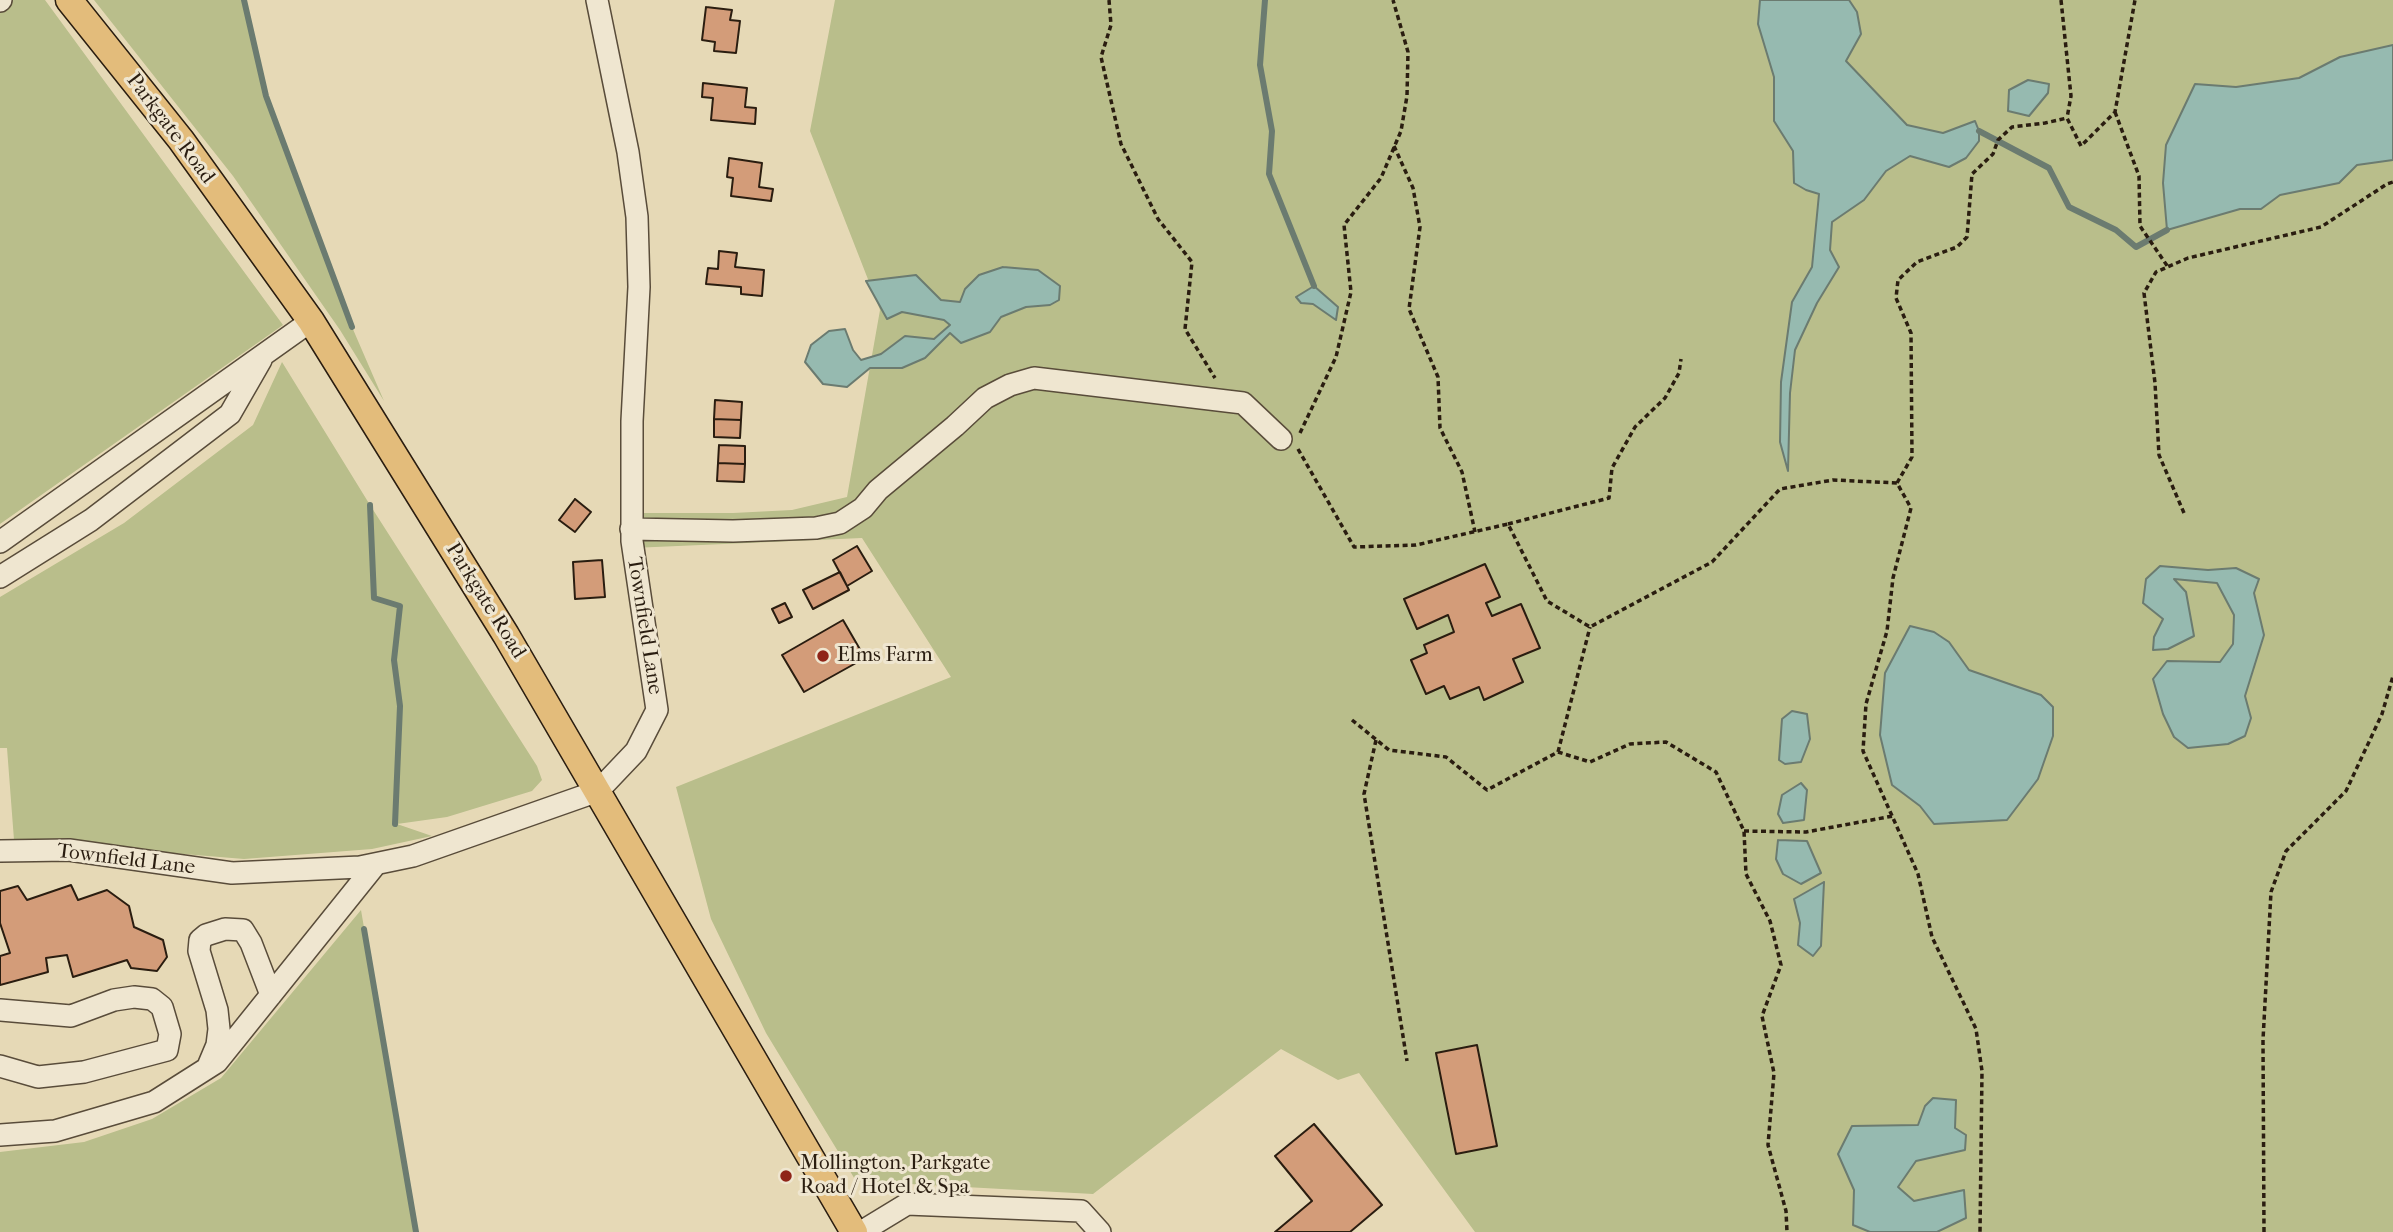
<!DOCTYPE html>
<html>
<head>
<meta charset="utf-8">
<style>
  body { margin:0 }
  canvas { display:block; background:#e6d9b6 }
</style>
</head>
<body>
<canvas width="2393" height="1232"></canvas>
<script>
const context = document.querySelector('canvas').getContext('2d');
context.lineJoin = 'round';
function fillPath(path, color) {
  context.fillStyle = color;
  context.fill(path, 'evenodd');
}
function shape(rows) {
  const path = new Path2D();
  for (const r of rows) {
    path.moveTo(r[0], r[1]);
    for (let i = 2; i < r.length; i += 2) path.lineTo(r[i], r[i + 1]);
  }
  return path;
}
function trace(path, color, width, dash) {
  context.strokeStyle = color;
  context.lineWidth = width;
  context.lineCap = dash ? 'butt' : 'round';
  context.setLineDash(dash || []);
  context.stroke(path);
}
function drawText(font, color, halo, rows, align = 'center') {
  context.font = font + ' "IM FELL French Canon",serif';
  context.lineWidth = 6;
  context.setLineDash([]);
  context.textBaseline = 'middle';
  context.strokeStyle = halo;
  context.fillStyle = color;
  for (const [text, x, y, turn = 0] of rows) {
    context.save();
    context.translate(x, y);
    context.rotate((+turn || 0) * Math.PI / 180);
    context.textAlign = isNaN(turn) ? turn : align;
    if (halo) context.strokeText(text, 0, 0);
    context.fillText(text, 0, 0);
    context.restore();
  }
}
fillPath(shape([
  [0,0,45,0,283,325,0,524],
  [94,0,244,0,266,96,352,327,384,401,340,330,233,176],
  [835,0,2393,0,2393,1232,1475,1232,1359,1073,1338,1080,1281,1049,1093,1194,856,1181,766,1033,711,919,676,787,951,677,862,538,632,548,631,513,733,513,792,510,847,497,880,310,810,131],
  [282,362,370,505,537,766,542,780,532,791,447,817,397,824,432,836,372,849,244,859,14,840,7,748,0,748,0,597,124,523,253,425],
  [361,910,416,1232,0,1232,0,1152,84,1142,152,1119,221,1078]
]), '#b9be8b');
const water = shape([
  [1760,0,1849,0,1857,12,1861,34,1846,61,1907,125,1943,133,1975,121,1979,131,1979,141,1966,158,1949,167,1910,156,1886,171,1864,200,1832,222,1830,250,1839,267,1817,303,1795,350,1790,393,1788,471,1780,442,1781,382,1792,302,1812,267,1819,194,1806,190,1794,183,1793,151,1774,121,1774,77,1758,24,1760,0],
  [2393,45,2393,160,2357,165,2339,183,2280,195,2261,209,2240,209,2167,230,2163,183,2166,145,2195,84,2236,87,2299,78,2340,57,2393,45],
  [2028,80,2049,84,2048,93,2029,116,2008,111,2009,90,2028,80],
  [1003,267,1038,270,1060,286,1059,300,1050,305,1026,307,1001,317,990,332,961,343,950,333,925,358,902,368,870,368,847,387,823,384,805,362,811,345,829,331,845,329,853,350,861,360,881,354,905,336,934,339,950,325,944,320,902,312,887,319,866,281,916,275,941,300,960,302,965,289,979,275,1003,267],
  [1314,286,1338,307,1336,320,1313,304,1301,303,1296,297,1314,286],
  [2160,566,2208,570,2236,568,2259,579,2254,593,2264,635,2245,696,2251,718,2245,736,2228,744,2188,748,2174,737,2163,714,2153,679,2167,661,2220,662,2233,644,2234,615,2217,583,2174,579,2186,592,2194,636,2168,649,2153,650,2154,637,2163,619,2143,603,2146,579,2160,566],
  [1910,626,1934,632,1949,642,1969,670,2041,695,2053,707,2053,736,2038,779,2007,820,1934,824,1920,806,1892,785,1880,735,1885,673,1910,626],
  [1792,711,1807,714,1810,739,1801,762,1785,764,1779,760,1782,719,1792,711],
  [1801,783,1807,790,1804,820,1783,823,1778,814,1782,795,1801,783],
  [1778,840,1807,841,1821,873,1801,884,1783,874,1776,859,1778,840],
  [1824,882,1821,946,1813,956,1798,945,1800,923,1794,899,1824,882],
  [1933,1098,1956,1100,1955,1128,1966,1135,1965,1150,1916,1161,1898,1187,1914,1201,1964,1190,1966,1218,1937,1232,1870,1232,1853,1225,1854,1190,1838,1154,1852,1126,1918,1125,1925,1106,1933,1098]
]);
fillPath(water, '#96bab0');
trace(water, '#6b7b70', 2);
trace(shape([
  [244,0,266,96,352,327],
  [1265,0,1260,65,1272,131,1269,174,1314,286],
  [1979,131,2049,168,2069,207,2116,230,2136,247,2167,230],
  [370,505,374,598,400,606,394,660,400,706,395,824],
  [364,929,416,1232]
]), '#6b7b70', 6);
const building = shape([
  [706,7,732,10,730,20,740,21,736,53,714,51,715,42,702,40,706,7],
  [703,83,747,88,745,107,756,108,755,124,711,120,713,98,702,97,703,83],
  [729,158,762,163,759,187,773,189,771,201,731,196,733,178,727,177,729,158],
  [719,251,737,253,735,267,764,270,762,296,741,294,741,287,706,284,708,268,718,269,719,251],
  [715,400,742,402,741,420,714,419,715,400],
  [714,419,741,420,740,438,714,437,714,419],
  [719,445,745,446,745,464,718,463,719,445],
  [718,463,745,464,744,482,717,481,718,463],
  [575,499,591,512,575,532,559,520,575,499],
  [857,546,872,571,847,586,833,560,857,546],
  [602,560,605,597,575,599,573,562,602,560],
  [1485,564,1500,597,1486,603,1492,616,1521,604,1540,648,1513,659,1523,682,1484,700,1479,687,1450,699,1444,686,1426,694,1411,660,1427,653,1424,645,1454,632,1448,615,1417,629,1404,599,1485,564],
  [840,572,849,590,813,609,803,590,840,572],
  [785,603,792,617,779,623,772,609,785,603],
  [843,620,865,658,804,692,782,655,843,620],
  [71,885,78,900,107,890,129,906,134,927,163,940,167,957,157,971,131,968,127,960,73,977,67,955,46,958,48,972,0,985,0,956,10,953,0,923,0,891,18,886,27,900,71,885],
  [1477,1045,1497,1146,1456,1154,1436,1053,1477,1045],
  [1314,1124,1382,1205,1350,1232,1275,1232,1312,1201,1275,1156,1314,1124]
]);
fillPath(building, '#d39c79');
trace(building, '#2a1d10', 2);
const minor = shape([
  [0,1,1,0],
  [631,529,733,531,816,528,840,523,863,508,878,490,955,426,985,398,1010,385,1034,378,1243,403,1281,439],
  [0,542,311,321],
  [0,577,91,520,230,414,261,360],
  [0,851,69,850,232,873,360,867,413,856,598,791,636,751,657,710,632,541,632,421,639,287,637,217,628,152,597,0],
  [0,1010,71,1016,114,1000,134,997,152,999,162,1007,170,1034,167,1050,84,1072,38,1077,0,1066],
  [209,1064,217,1045,219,1029,217,1010,199,951,200,940,206,935,225,929,243,930,251,943,271,995],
  [0,1135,55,1131,154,1102,217,1062,376,864],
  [861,1232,907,1204,1081,1211,1100,1232]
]);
const major = shape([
  [69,0,181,140,311,321,506,635,854,1232]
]);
trace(minor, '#594c3a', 24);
trace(major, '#2a1d10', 29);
trace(shape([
  [1109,0,1111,25,1101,57,1121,144,1158,219,1192,262,1185,329,1215,378],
  [2061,0,2071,96,2067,118],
  [2115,112,2139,176,2140,226,2168,267],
  [1394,146,1413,188,1420,227,1409,309,1438,377,1440,428,1462,472,1475,532],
  [1300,433,1336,357,1351,292,1344,225,1381,178,1401,131,1407,96,1408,52,1393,0],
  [1298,449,1354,547,1416,545,1508,524,1547,601,1590,627,1712,562,1780,489,1833,480,1897,483,1911,508,1893,578,1887,631,1866,704,1863,751,1918,874,1932,937,1976,1029,1982,1071,1980,1232],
  [1897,483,1912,457,1911,333,1896,298,1898,280,1917,262,1957,247,1967,237,1972,174,1993,154,1998,140,2012,127,2045,123,2067,118,2081,146,2115,112,2135,0],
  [2184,513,2159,455,2155,383,2144,293,2156,272,2188,258,2321,227,2387,184,2393,182],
  [1508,524,1609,498,1612,468,1635,427,1665,398,1679,373,1681,359],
  [1352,720,1389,750,1446,757,1487,790,1558,752,1590,762,1630,744,1666,742,1716,772,1744,831,1746,874,1770,921,1781,965,1762,1016,1774,1073,1768,1145,1786,1211,1787,1232],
  [1376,740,1364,794,1407,1061],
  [1558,752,1590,627],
  [1744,831,1806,832,1893,816],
  [2264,1232,2263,1040,2271,892,2286,851,2346,791,2382,714,2393,676]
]), '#2a1d10', 3.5, [5, 3.5]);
trace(minor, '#efe6d0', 21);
trace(major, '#e3bc7b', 26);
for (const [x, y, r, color] of [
  [823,656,7,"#8f2418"],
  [786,1176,7,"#8f2418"]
]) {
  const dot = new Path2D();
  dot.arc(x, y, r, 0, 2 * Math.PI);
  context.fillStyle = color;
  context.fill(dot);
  trace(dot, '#efe6d0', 2.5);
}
drawText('21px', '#2a1d10', '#efe6d0', [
  ["Parkgate Road",170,129,53],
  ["Parkgate Road",485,601,58],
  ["Townfield Lane",644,626,81],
  ["Townfield Lane",126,860,7]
]);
drawText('21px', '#2a1d10', '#efe6d0', [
  ["Elms Farm",837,656],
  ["Mollington, Parkgate",800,1164],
  ["Road / Hotel & Spa",800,1188]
], 'left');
</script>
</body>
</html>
